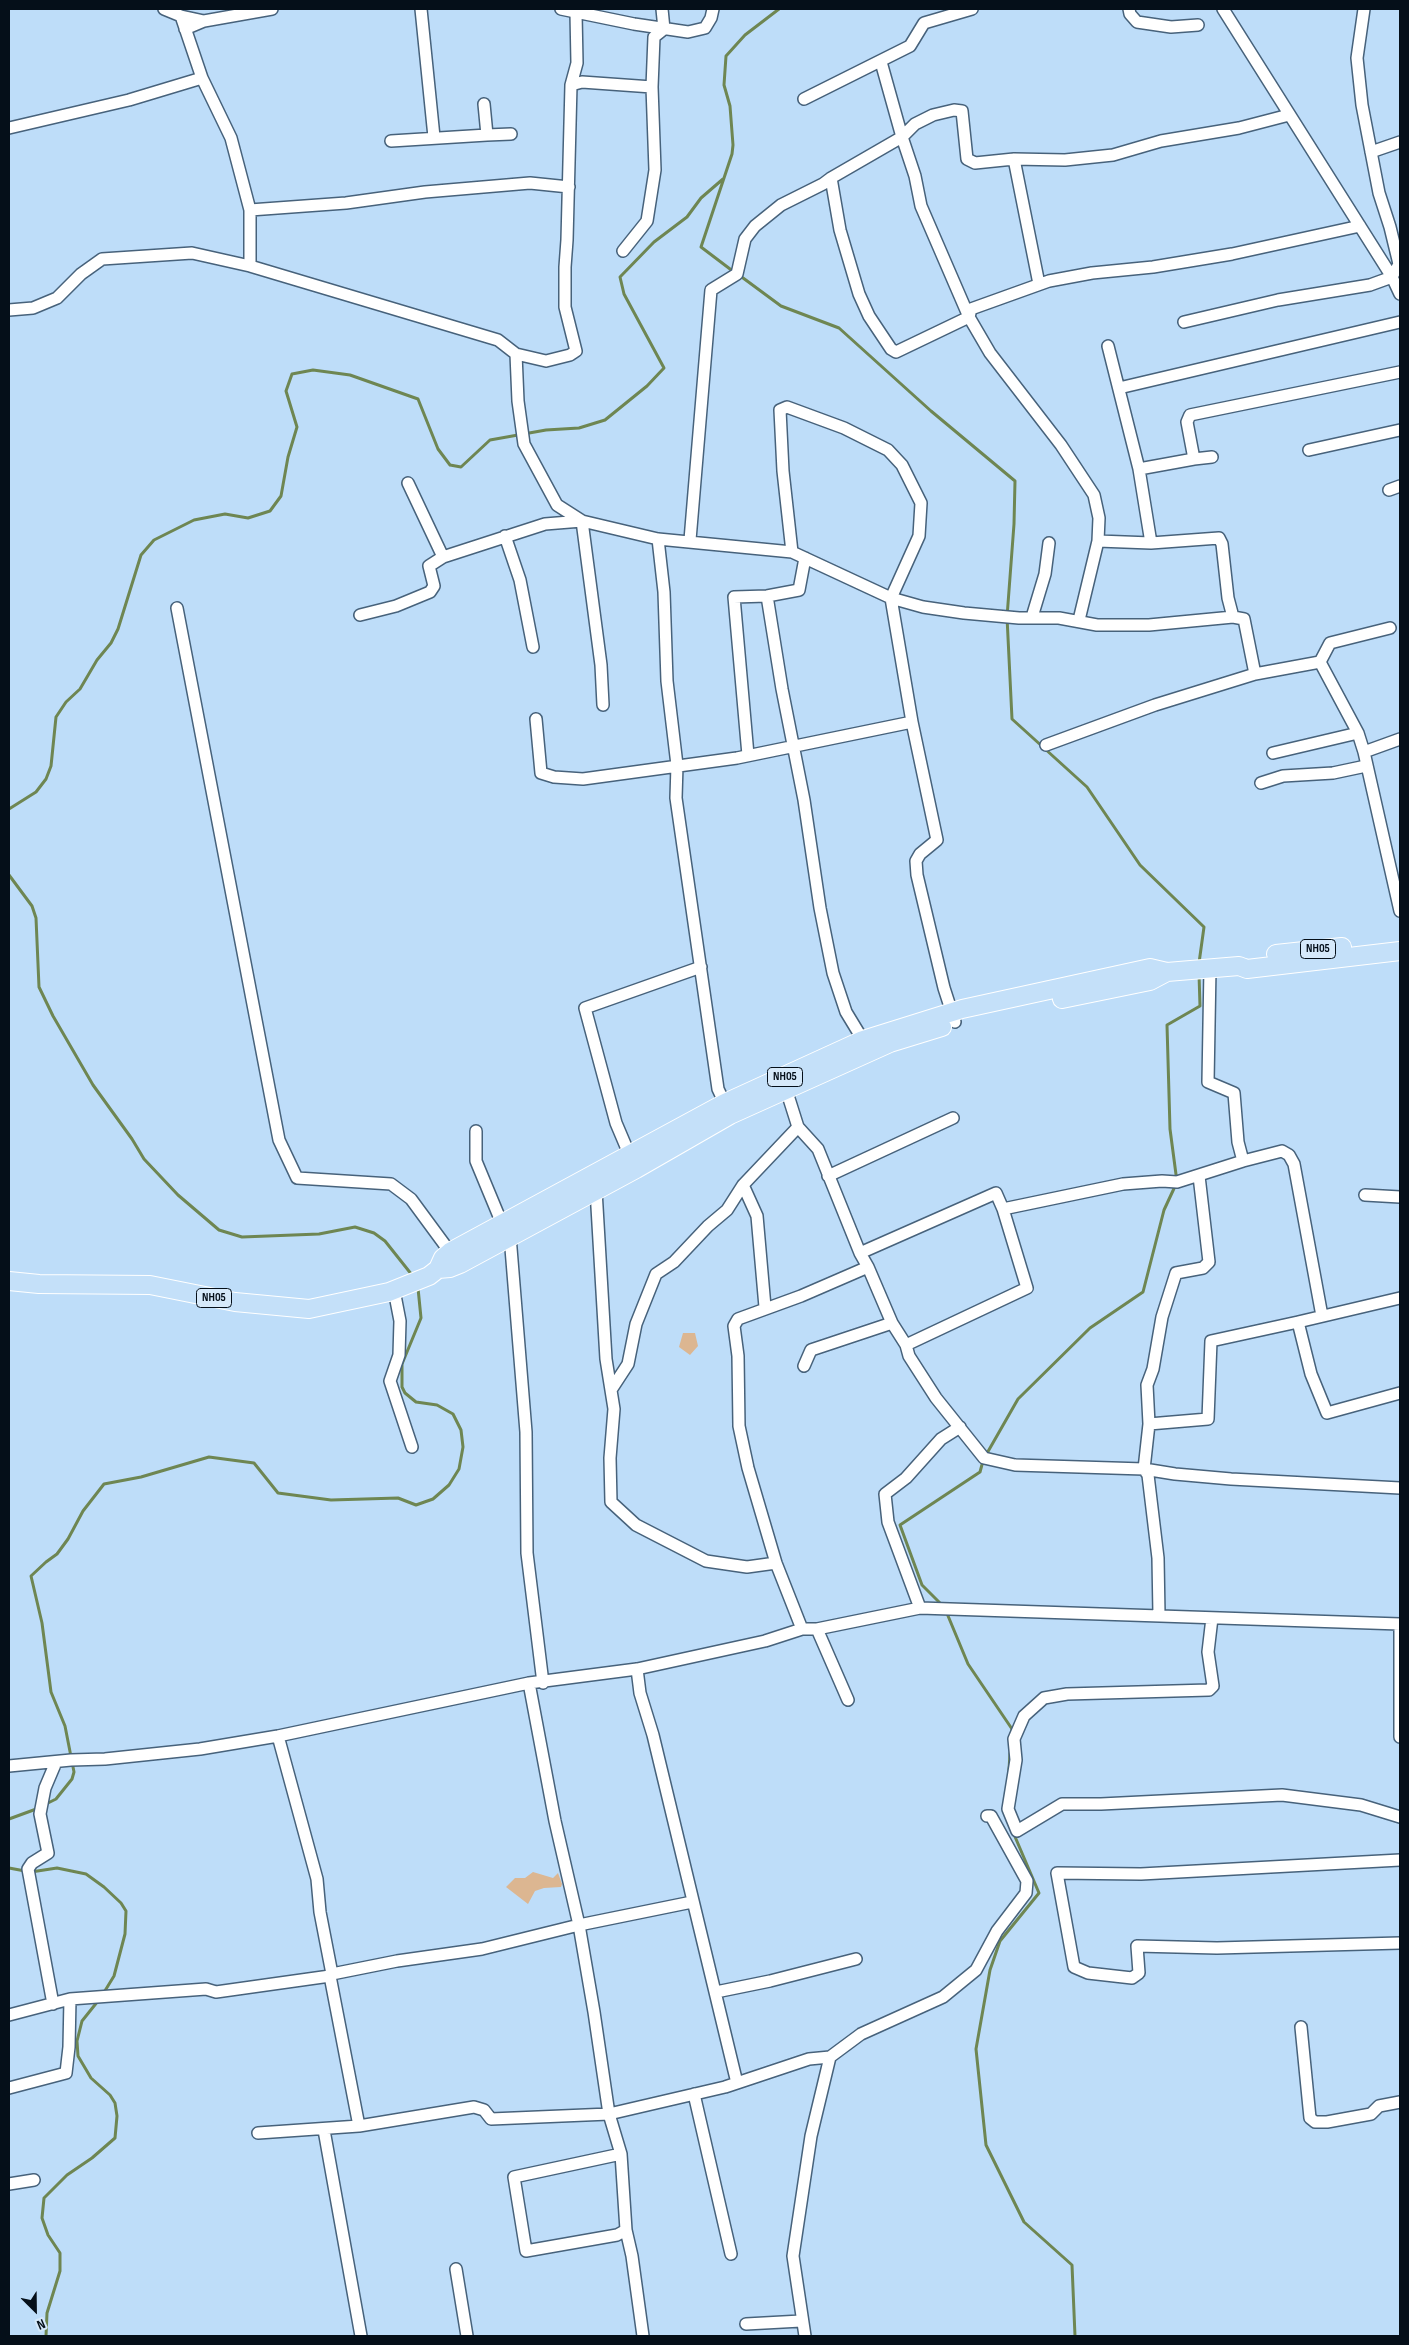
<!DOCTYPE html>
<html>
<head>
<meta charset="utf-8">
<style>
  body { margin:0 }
  #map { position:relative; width:1409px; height:2345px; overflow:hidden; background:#beddf9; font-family:"Sofia Sans Condensed",sans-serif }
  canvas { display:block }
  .frame { position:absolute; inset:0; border:10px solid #050f19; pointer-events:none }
  .north { position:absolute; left:10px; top:2285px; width:50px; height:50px; -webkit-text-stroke:4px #d6e9fa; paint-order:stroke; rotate:157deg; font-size:14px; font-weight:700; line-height:20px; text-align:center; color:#050f19 }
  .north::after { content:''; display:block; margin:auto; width:18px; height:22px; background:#050f19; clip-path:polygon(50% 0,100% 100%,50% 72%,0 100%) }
</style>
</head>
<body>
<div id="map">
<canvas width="1409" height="2345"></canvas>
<div class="frame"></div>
<div class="north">N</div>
</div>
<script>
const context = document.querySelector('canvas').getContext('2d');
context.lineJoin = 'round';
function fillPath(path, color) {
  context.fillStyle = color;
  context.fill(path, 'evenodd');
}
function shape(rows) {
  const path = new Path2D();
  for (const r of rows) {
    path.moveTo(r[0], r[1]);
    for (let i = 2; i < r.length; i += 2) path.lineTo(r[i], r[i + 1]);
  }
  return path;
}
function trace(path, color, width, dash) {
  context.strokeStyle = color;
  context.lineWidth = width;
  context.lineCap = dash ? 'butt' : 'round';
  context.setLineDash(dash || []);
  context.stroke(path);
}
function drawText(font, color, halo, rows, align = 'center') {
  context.font = font + ' "Sofia Sans Condensed",sans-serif';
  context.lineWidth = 4;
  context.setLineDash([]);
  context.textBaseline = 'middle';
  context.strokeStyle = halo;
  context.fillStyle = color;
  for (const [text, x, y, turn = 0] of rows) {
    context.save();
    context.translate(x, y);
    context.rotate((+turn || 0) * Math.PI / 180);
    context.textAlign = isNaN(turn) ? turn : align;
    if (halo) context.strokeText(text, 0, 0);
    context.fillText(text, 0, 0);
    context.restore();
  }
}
fillPath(shape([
  [683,1333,695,1333,698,1346,690,1355,679,1347],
  [533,1872,553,1878,558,1873,562,1884,561,1887,544,1888,535,1891,528,1904,506,1887,515,1878,525,1878]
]), '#dcb691');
trace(shape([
  [732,154,701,247,734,272],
  [732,154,733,145,730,106,724,85,726,56,745,35,779,9],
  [739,275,781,306,839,328,931,411,1015,481,1014,524,1007,617,1012,719,1087,787,1140,865,1204,927,1199,963],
  [9,809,36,792,46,779,51,766,56,717,66,702,80,689,97,660,111,643,118,629,141,555,154,540,194,520,225,514,248,518,270,511,281,496,288,457,297,427,286,391,292,374,313,370,350,375,418,399,438,449,450,465,461,467,490,440,546,430,579,428,605,420,647,386,664,368,624,294,620,277,654,242,687,217,701,198,723,179],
  [9,875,32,906,36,918,39,987,53,1016,93,1085,132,1139,144,1159,178,1195,219,1230,242,1237,319,1234,355,1227,374,1233,385,1241,412,1275],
  [986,1455,1018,1399,1090,1328,1143,1292,1164,1210,1177,1182,1170,1129,1167,1025,1200,1006,1199,974],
  [943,1606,922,1585,900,1525,980,1472,983,1461],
  [946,1611,968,1664,1012,1729,1011,1735],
  [1009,1770,1010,1753],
  [44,1805,56,1799,72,1779,74,1772,65,1726,51,1692,42,1623,31,1576,46,1562,57,1554,68,1539,83,1511,104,1484,141,1477,209,1457,254,1463,278,1493,331,1500,398,1498,416,1505,433,1499,449,1485,459,1469,463,1447,461,1430,453,1414,437,1405,416,1402,405,1393,402,1387,402,1364,421,1318,418,1288],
  [9,1819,39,1808],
  [1013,1832,1039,1893,1000,1941,990,1970,976,2049,986,2145,1024,2222,1072,2265,1075,2336],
  [9,1868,25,1871],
  [31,1872,57,1868,86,1874,104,1887,121,1903,126,1911,125,1934,114,1976,103,1994],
  [46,2336,47,2313,60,2271,60,2253,48,2235,42,2218,44,2198,67,2175,92,2158,115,2138,117,2116,115,2103,110,2095,91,2078,78,2056,77,2041,82,2021,98,2001]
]), '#6e8652', 3);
const street = shape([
  [164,9,181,16,202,78,231,138,250,210,250,266,498,340,516,354,546,361,570,355,576,351,565,307,565,267,567,240,571,85,577,63,576,13],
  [421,9,434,137],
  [561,9,634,24,688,32,705,28,711,18,713,9],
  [1129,9,1130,14,1137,22,1171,27,1198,25],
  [1223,9,1392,277,1400,294],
  [181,16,204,21,185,29],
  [204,21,272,9],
  [881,62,902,137,915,176,921,206,969,317,896,352,891,349,869,316,859,294,840,230,831,178,902,137,915,124,933,115,954,110,962,111,967,159,975,163,1014,159,1065,160,1113,155,1161,141,1239,128,1289,115],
  [571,85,582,82,652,87,654,37,664,29,662,9],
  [804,99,910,46,924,23,972,9],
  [9,128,129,100,202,78],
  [487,135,511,134],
  [391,141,487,135,484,104],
  [1371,152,1400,142],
  [1014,159,1039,284],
  [250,210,346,203,425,192,530,183,569,187],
  [623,251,647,221,655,170,652,87],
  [9,310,33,308,57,298,81,274,102,259,192,253,250,266],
  [1184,322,1278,300,1370,285,1392,277,1399,264,1390,227,1379,193,1362,105,1357,58,1364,9],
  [1108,346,1139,469,1151,543,1219,538,1222,544,1228,598,1233,617],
  [516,354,518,401,524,444,557,505,582,521,658,539,792,552,891,598,923,607,964,613,1019,618,1059,618,1097,625,1149,625,1233,617,1244,619,1255,674,1320,662,1358,733,1364,752,1400,911],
  [1119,388,1400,322],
  [1309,450,1400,430],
  [1194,459,1212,457],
  [1139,469,1194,459,1187,422,1190,415,1400,372],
  [408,483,443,557],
  [1389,490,1400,486],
  [505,536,520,580,533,647],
  [658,539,664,592,667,681,677,765,676,798,718,1089,727,1108],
  [690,540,711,290,737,274,745,239,755,226,781,205,823,184,831,178],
  [1098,541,1151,543],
  [792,552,783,471,780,410,787,407,844,428,888,450,902,465,921,503,919,536,891,598,912,722],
  [767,596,782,689,804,800,820,908,833,973,846,1012,863,1040],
  [177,608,279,1140,297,1178,391,1184,411,1199,450,1252],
  [360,615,396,606,430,592,434,586,429,566,443,557,545,524,582,521,601,665,603,705],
  [1032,617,1045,574,1049,543],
  [1079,620,1098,541,1099,518,1094,495,1061,445,990,353,969,317,971,309,1049,281,1092,273,1153,267,1232,254,1360,226],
  [1320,662,1330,643,1390,628],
  [536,719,541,773,554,777,583,779,737,758,912,722,937,840,920,854,916,861,917,875,944,988,955,1022],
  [1046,745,1155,705,1255,674],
  [1364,752,1400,739],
  [1273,753,1358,733],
  [748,755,734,597,767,596,799,590,805,558],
  [1261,783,1283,776,1333,773,1366,766],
  [786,1089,798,1127,818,1149,860,1253,868,1267,892,1323,906,1345,909,1356,936,1398,984,1458,1015,1465,1144,1469,1175,1474,1231,1479,1400,1488],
  [476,1131,476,1161,498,1214,510,1236,526,1432,527,1553,543,1683],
  [630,1156,616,1123,585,1008,701,967],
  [1243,1161,1282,1151,1289,1155,1294,1164,1322,1316],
  [828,1176,953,1118],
  [743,1185,757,1216,765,1307],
  [596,1190,606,1359,614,1409,610,1458,611,1502,636,1525,706,1561,747,1567,776,1563],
  [1365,1195,1400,1197],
  [860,1253,996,1193,1003,1209,1123,1184,1162,1181,1177,1182,1243,1161,1238,1142,1234,1093,1208,1082,1210,968],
  [394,1290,400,1321,399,1355,390,1381,412,1447],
  [1298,1322,1400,1298],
  [906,1345,1027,1288,1003,1209],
  [804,1366,811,1350,892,1323],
  [611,1390,628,1364,636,1324,656,1274,674,1262,708,1226,727,1210,743,1185,798,1127],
  [1149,1424,1147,1385,1153,1369,1162,1317,1176,1273,1203,1268,1209,1262,1199,1176],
  [920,1608,888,1522,885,1494,906,1478,941,1439,960,1427],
  [1159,1615,1158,1558,1148,1475,1144,1469,1149,1424,1208,1419,1211,1341,1298,1322,1311,1374,1327,1413,1400,1393],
  [1212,1618,1208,1652,1213,1686,1209,1690,1067,1694,1044,1698,1024,1716,1014,1739,1016,1760,1008,1809,1017,1831,1062,1804,1101,1804,1282,1795,1361,1805,1400,1817],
  [802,1629,776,1563,748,1468,739,1426,738,1356,734,1326,738,1319,801,1296,868,1267],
  [817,1629,848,1700],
  [637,1669,640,1693,653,1735,737,2083],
  [529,1683,555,1821,579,1925,594,2012,609,2114,621,2154,626,2230,632,2256,643,2336],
  [278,1736,317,1879,320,1912,332,1974,330,1976,359,2126],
  [9,1766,71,1760,105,1759,200,1749,278,1736,529,1683,637,1669,765,1641,802,1629,817,1629,920,1608,1400,1624,1400,1737],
  [1400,1860,1141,1874,1057,1873,1074,1967,1088,1973,1132,1978,1139,1973,1137,1946,1217,1948,1400,1943],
  [332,1974,397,1961,482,1949,579,1925,692,1902],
  [716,1992,770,1981,856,1959],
  [53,2004,28,1869,32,1863,48,1853,40,1814,45,1788,56,1762],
  [9,2015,70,1999,206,1989,216,1992,330,1976],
  [1301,2027,1310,2118,1315,2122,1327,2122,1371,2114,1379,2106,1400,2102],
  [9,2088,66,2073,69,2047,70,1999],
  [694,2094,731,2254],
  [324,2130,361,2336],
  [258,2133,359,2126,474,2107,484,2110,491,2119,609,2114,725,2087,809,2059,830,2057,861,2034,943,1997,976,1970,997,1931,1026,1893,1027,1881,991,1816,987,1816],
  [621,2154,514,2177,526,2251,617,2235,626,2230],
  [9,2184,34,2180],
  [456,2269,467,2336],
  [746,2324,801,2321],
  [805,2336,793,2256,811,2136,830,2057]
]);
const primary = shape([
  [1276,954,1342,947],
  [1062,999,1150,981,1167,972,1239,966,1247,969,1400,951],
  [438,1269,450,1268,460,1264,636,1169,730,1115,890,1043,942,1027],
  [9,1281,39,1284,150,1285,235,1302,309,1309,389,1292,429,1276,438,1269,443,1258,450,1252,725,1103,863,1040,962,1009,1150,968,1167,972]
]);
trace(street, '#47627b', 14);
trace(primary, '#fff', 20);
trace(street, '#fff', 11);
trace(primary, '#c4e0f9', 18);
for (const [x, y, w] of [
  [1318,949,35],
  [785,1077,35],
  [214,1298,35]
]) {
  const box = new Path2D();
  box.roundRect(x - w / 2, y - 9.5, w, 19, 4);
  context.fillStyle = '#d6e9fa';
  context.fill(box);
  trace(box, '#050f19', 1);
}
drawText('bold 12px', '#050f19', null, [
  ["NH05",1318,949],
  ["NH05",785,1077],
  ["NH05",214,1298]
]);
</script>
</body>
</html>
